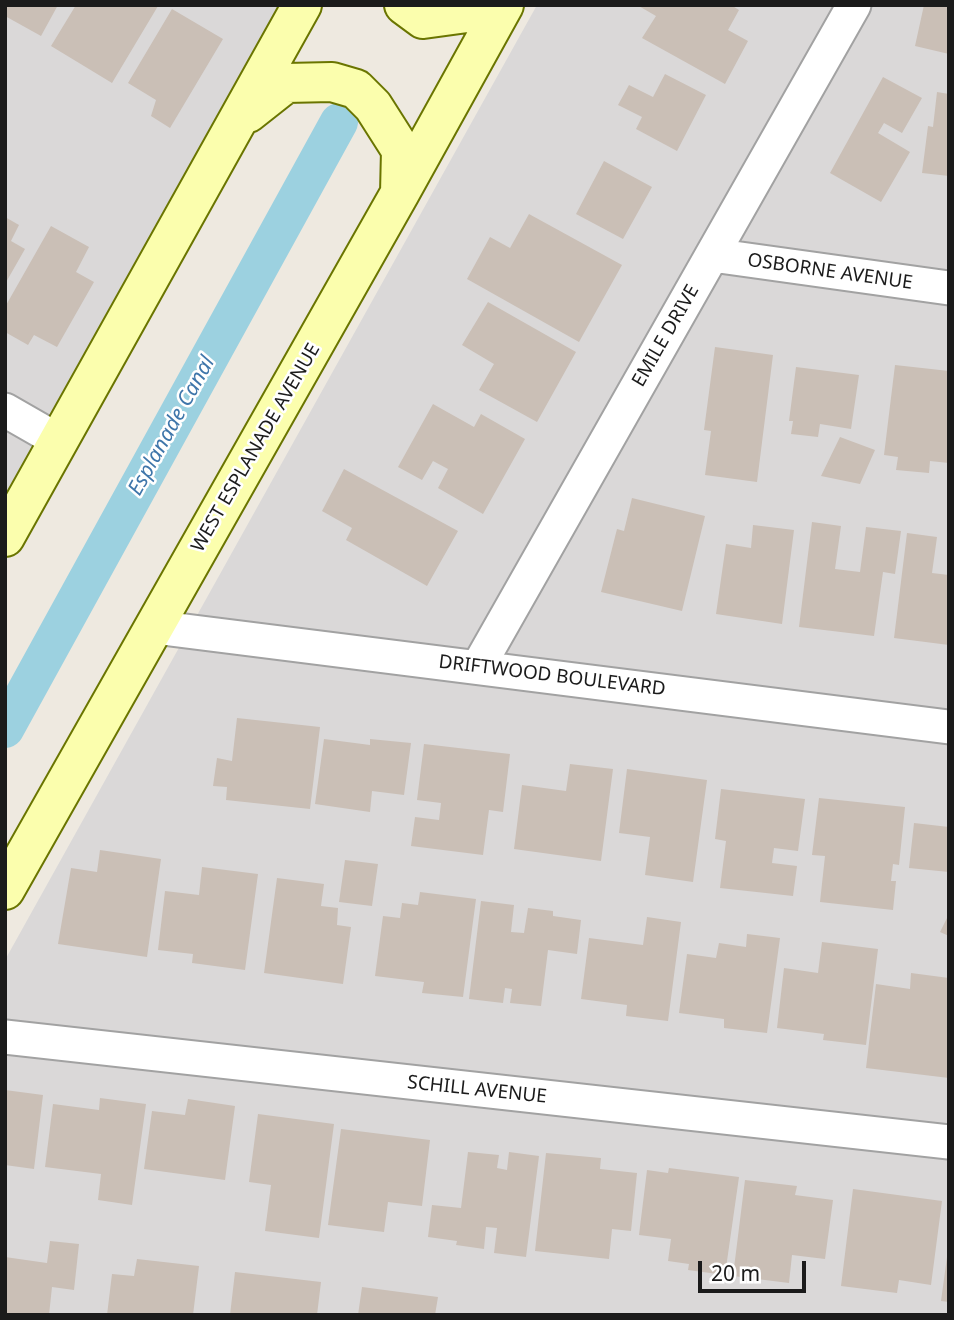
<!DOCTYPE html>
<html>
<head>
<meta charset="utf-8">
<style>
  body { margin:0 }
  #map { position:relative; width:954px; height:1320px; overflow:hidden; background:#eee9e0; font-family:"Noto Sans",sans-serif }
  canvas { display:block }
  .frame { position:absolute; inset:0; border:7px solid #1b1b1b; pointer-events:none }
  .scale { position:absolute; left:698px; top:1261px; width:108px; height:32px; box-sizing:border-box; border:4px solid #1b1b1b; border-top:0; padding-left:9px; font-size:21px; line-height:24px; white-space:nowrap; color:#1b1b1b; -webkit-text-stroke:5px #fff; paint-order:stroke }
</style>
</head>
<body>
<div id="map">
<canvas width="954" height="1320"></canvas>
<div class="frame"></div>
<div class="scale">20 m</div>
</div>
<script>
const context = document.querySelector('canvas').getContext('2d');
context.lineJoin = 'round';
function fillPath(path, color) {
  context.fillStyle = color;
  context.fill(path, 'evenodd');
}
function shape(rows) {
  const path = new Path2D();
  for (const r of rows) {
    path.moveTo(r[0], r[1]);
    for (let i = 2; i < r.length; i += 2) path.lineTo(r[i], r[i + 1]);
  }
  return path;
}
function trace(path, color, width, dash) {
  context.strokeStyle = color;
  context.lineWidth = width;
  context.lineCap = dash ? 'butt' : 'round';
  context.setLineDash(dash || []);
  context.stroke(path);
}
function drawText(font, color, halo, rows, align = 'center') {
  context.font = font + ' "Noto Sans",sans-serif';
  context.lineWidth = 5;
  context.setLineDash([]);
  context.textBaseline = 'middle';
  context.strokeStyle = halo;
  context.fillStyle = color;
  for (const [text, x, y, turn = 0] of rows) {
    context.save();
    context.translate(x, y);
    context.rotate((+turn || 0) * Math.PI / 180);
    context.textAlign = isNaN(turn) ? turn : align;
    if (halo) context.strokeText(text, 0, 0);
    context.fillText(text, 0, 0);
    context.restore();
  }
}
fillPath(shape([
  [5,5,281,5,5,500],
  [537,5,949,5,949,1315,5,1315,5,960]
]), '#dad8d8');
trace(shape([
  [5,729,339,122]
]), '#9cd1e0', 38);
fillPath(shape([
  [5,5,58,5,41,36,5,16],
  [76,5,158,6,112,83,51,46],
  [637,5,731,5,739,10,728,30,748,41,725,84,642,38,656,16],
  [924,5,949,5,949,54,915,46],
  [172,9,223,39,170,128,151,116,156,100,128,83],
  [665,74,706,95,677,151,636,129,642,117,618,105,629,85,653,97],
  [883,77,922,98,902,133,884,123,878,133,910,152,881,202,830,173],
  [937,92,949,94,949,176,922,173,928,126,933,127],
  [604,161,652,187,623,239,576,214],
  [529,214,622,265,579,342,467,279,490,237,510,248],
  [5,217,19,225,11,241,25,249,5,284],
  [51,226,89,247,76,272,94,282,57,347,34,335,28,345,5,332,5,307],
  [488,302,576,352,537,422,479,390,494,364,462,345],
  [715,347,773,355,757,482,705,475,711,431,704,430],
  [895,365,949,371,949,463,930,461,929,473,896,470,898,457,884,455],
  [796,367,859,375,851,429,820,424,818,437,791,434,793,421,789,421],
  [433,404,474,427,481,414,525,439,483,514,438,488,448,469,433,461,422,480,398,467],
  [840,437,875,450,860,484,821,476],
  [344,469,458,531,427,586,346,540,352,528,322,511],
  [632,498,705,516,682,611,601,592,617,529,624,531],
  [812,522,841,526,835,569,860,572,866,527,901,531,895,574,883,572,874,636,799,627],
  [753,525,794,530,782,624,716,614,726,544,751,548],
  [907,533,937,537,932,573,949,575,949,645,894,638],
  [237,718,320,727,310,809,226,800,227,787,213,786,217,758,232,761],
  [324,739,370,745,370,739,411,743,404,795,372,791,370,812,315,804],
  [424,744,510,754,503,812,489,810,483,855,411,846,415,817,439,820,441,803,417,800],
  [570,764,613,769,601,861,514,849,522,785,566,791],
  [627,769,707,780,693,882,645,875,650,837,619,833],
  [721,789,805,799,798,851,774,848,772,863,797,866,793,896,720,888,726,841,715,839],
  [819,798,905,807,899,865,893,864,891,881,896,881,893,910,820,902,825,856,812,855],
  [914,823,949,827,949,872,909,868],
  [100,850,161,859,147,957,58,944,71,868,97,872],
  [345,860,378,864,372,906,339,902],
  [202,867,258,874,245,970,192,963,193,954,158,950,165,891,199,895],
  [277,878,324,884,321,906,338,908,337,925,351,927,343,984,264,973],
  [420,892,476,899,463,997,422,993,424,982,375,976,383,916,400,918,402,903,418,905],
  [481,901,514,905,511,932,524,933,528,908,553,911,553,916,581,920,577,954,548,950,541,1006,510,1003,512,989,505,988,503,1003,469,999],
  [949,914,949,936,940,932],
  [647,917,681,922,668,1021,626,1016,627,1005,581,999,589,938,643,945],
  [747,934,780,938,767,1033,724,1028,724,1019,679,1013,687,954,716,958,719,943,746,947],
  [822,942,878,949,866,1045,823,1040,824,1034,777,1028,784,968,818,973],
  [911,973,949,978,949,1078,866,1068,876,984,910,989],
  [5,1090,43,1095,34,1169,5,1165],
  [100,1098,146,1104,132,1205,98,1200,101,1174,45,1167,53,1104,99,1110],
  [188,1099,235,1106,225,1180,144,1169,152,1111,185,1115],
  [258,1114,334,1124,319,1238,265,1231,271,1185,249,1182],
  [341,1129,430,1140,422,1206,388,1202,384,1232,328,1225],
  [468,1152,499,1155,497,1168,507,1170,509,1152,539,1156,526,1257,494,1253,497,1228,486,1227,484,1249,456,1245,457,1241,428,1237,432,1205,461,1208],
  [546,1153,601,1158,600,1169,637,1173,631,1231,612,1229,609,1259,535,1251],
  [669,1168,739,1177,725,1275,688,1270,689,1264,668,1261,671,1239,639,1235,647,1170,668,1173],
  [745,1180,797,1186,795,1195,833,1200,825,1259,792,1255,789,1283,733,1276],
  [853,1189,942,1201,931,1285,899,1280,897,1293,841,1286],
  [50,1241,79,1244,74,1290,52,1287,49,1315,5,1315,5,1257,47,1263],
  [947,1257,949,1257,949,1302,941,1301],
  [137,1259,199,1266,193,1315,107,1315,112,1274,134,1276],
  [235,1272,321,1282,317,1315,230,1315],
  [362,1287,438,1297,435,1315,358,1315]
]), '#cabfb6');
const street = shape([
  [712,255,949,288],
  [5,410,59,441],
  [154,627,949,727],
  [478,667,854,5],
  [5,1037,949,1142]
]);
const secondary = shape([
  [404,5,423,19,467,13,476,5],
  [248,113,286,83,332,82,356,89,373,106,401,150,400,193],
  [5,537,302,5],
  [5,890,400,193,504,5]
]);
trace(street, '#a2a2a2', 37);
trace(secondary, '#6a7500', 42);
trace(street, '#fff', 33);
trace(secondary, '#fbfead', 38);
drawText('19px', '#1b1b1b', '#fff', [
  ["OSBORNE AVENUE",830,272,8],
  ["EMILE DRIVE",666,336,-60],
  ["WEST ESPLANADE AVENUE",256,448,-60],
  ["DRIFTWOOD BOULEVARD",552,676,7],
  ["SCHILL AVENUE",477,1090,6]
]);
drawText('italic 21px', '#3f76aa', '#fff', [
  ["Esplanade Canal",172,426,-61]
]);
</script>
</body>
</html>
